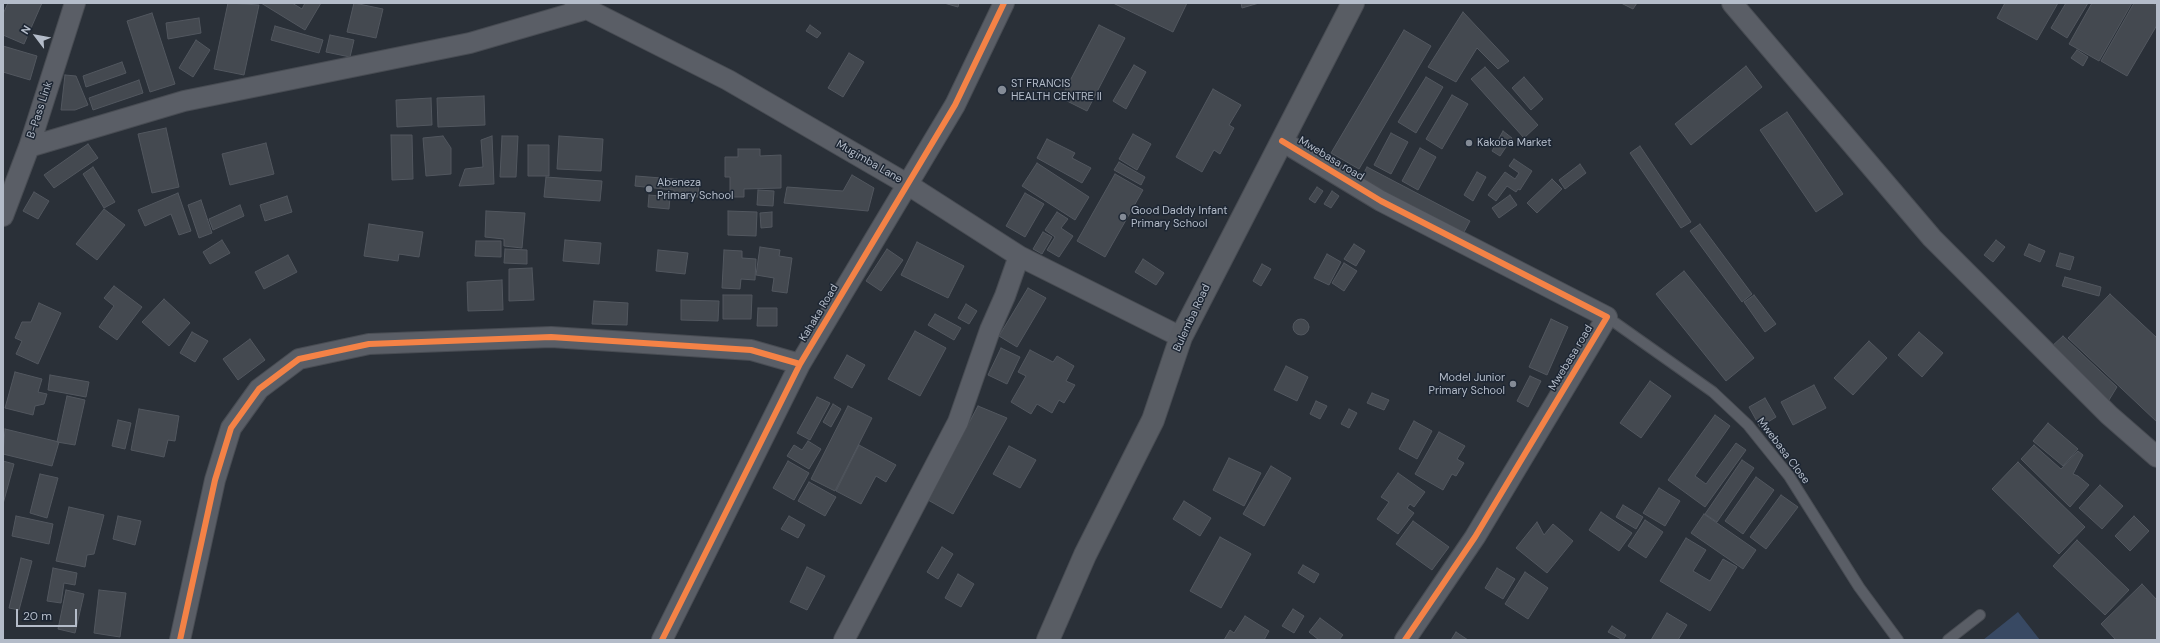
<!DOCTYPE html>
<html>
<head>
<meta charset="utf-8">
<style>
  body { margin:0 }
  #map { position:relative; width:2160px; height:643px; overflow:hidden; background:#2a3038; font-family:"DM Sans",sans-serif }
  canvas { display:block }
  .frame { position:absolute; inset:0; border:4px solid #b4bcc9; pointer-events:none }
  .north { position:absolute; left:16px; top:16px; width:40px; height:40px; -webkit-text-stroke:3px #1d2633; paint-order:stroke; rotate:302deg; font-size:11px; font-weight:700; line-height:16px; text-align:center; color:#b4bcc9 }
  .north::after { content:''; display:block; margin:auto; width:14px; height:18px; background:#b4bcc9; clip-path:polygon(50% 0,100% 100%,50% 72%,0 100%) }
  .scale { position:absolute; left:16px; top:609px; width:61px; height:18px; box-sizing:border-box; border:2px solid #b4bcc9; border-top:0; padding-left:5px; font-size:12px; line-height:14px; white-space:nowrap; color:#b4bcc9; -webkit-text-stroke:3px #1d2633; paint-order:stroke }
</style>
</head>
<body>
<div id="map">
<canvas width="2160" height="643"></canvas>
<div class="frame"></div>
<div class="north">N</div>
<div class="scale">20 m</div>
</div>
<script>
const context = document.querySelector('canvas').getContext('2d');
context.lineJoin = 'round';
function fillPath(path, color) {
  context.fillStyle = color;
  context.fill(path, 'evenodd');
}
function shape(rows) {
  const path = new Path2D();
  for (const r of rows) {
    if (r.length === 3) {
      path.moveTo(r[0] + r[2], r[1]);
      path.arc(r[0], r[1], r[2], 0, 2 * Math.PI);
      continue;
    }
    path.moveTo(r[0], r[1]);
    for (let i = 2; i < r.length; i += 2) path.lineTo(r[i], r[i + 1]);
  }
  return path;
}
function trace(path, color, width, dash) {
  context.strokeStyle = color;
  context.lineWidth = width;
  context.lineCap = dash ? 'butt' : 'round';
  context.setLineDash(dash || []);
  context.stroke(path);
}
function drawText(font, color, halo, rows, align = 'center') {
  context.font = font + ' "DM Sans",sans-serif';
  context.lineWidth = 3;
  context.setLineDash([]);
  context.textBaseline = 'middle';
  context.strokeStyle = halo;
  context.fillStyle = color;
  for (const [text, x, y, turn = 0] of rows) {
    context.save();
    context.translate(x, y);
    context.rotate((+turn || 0) * Math.PI / 180);
    context.textAlign = isNaN(turn) ? turn : align;
    if (halo) context.strokeText(text, 0, 0);
    context.fillText(text, 0, 0);
    context.restore();
  }
}
fillPath(shape([
  [2018,612,2040,640,1983,640]
]), '#384963');
const building = shape([
  [8,3,42,3,24,44,3,35,3,14,8,3],
  [228,3,259,5,244,75,214,69,228,3],
  [261,3,292,3,302,9,305,3,321,3,305,30,261,3],
  [354,3,383,9,376,38,347,32,354,3],
  [944,3,959,3,958,7,944,3],
  [1113,3,1187,3,1173,32,1113,3],
  [1241,3,1259,3,1242,8,1241,3],
  [1621,3,1637,3,1633,9,1621,3],
  [2005,3,2058,3,2037,40,1997,18,2005,3],
  [2066,3,2088,3,2067,38,2051,28,2066,3],
  [2092,3,2132,3,2099,61,2069,44,2092,3],
  [2134,3,2153,3,2157,6,2157,25,2127,76,2101,61,2134,3],
  [1463,12,1509,61,1498,69,1477,48,1456,82,1428,67,1463,12],
  [152,13,175,84,150,92,127,21,152,13],
  [199,18,201,33,168,39,166,23,199,18],
  [810,25,821,33,817,38,806,31,810,25],
  [1099,25,1125,38,1087,111,1061,98,1099,25],
  [275,26,323,40,319,53,271,40,275,26],
  [1404,30,1431,46,1359,169,1331,153,1404,30],
  [330,35,354,40,350,57,326,52,330,35],
  [196,40,210,50,193,77,179,68,196,40],
  [3,46,37,56,30,80,3,72,3,46],
  [2077,50,2088,57,2083,66,2071,58,2077,50],
  [849,53,864,62,843,97,828,88,849,53],
  [122,62,126,73,86,87,83,76,122,62],
  [1134,65,1146,72,1126,109,1113,101,1134,65],
  [1746,66,1762,87,1691,145,1675,124,1746,66],
  [1485,67,1538,125,1524,138,1471,79,1485,67],
  [65,75,76,76,88,105,75,110,61,110,65,75],
  [1426,77,1443,87,1416,133,1398,122,1426,77],
  [1524,77,1543,99,1531,110,1512,88,1524,77],
  [139,80,143,93,93,110,89,98,139,80],
  [1213,89,1241,105,1229,125,1234,128,1220,154,1214,150,1202,172,1176,157,1213,89],
  [1452,95,1468,104,1442,149,1426,139,1452,95],
  [484,96,485,125,438,127,437,98,484,96],
  [431,98,432,125,397,127,396,100,431,98],
  [1787,112,1843,194,1816,212,1760,130,1787,112],
  [166,128,179,187,152,193,138,134,166,128],
  [1503,131,1512,138,1500,156,1492,151,1503,131],
  [1391,133,1408,142,1391,174,1374,165,1391,133],
  [1133,134,1151,144,1137,170,1119,159,1133,134],
  [391,135,412,135,413,179,392,180,391,135],
  [443,136,451,148,451,174,426,176,423,138,443,136],
  [492,136,494,184,459,186,465,169,483,167,481,140,492,136],
  [502,136,518,136,516,177,500,177,502,136],
  [559,136,603,139,601,171,557,169,559,136],
  [1047,139,1075,153,1072,158,1091,168,1082,183,1037,158,1047,139],
  [266,143,274,174,230,185,222,154,266,143],
  [88,144,98,158,54,188,44,175,88,144],
  [528,145,549,145,549,176,528,176,528,145],
  [1640,146,1691,222,1681,228,1630,153,1640,146],
  [1420,148,1436,157,1418,190,1402,181,1420,148],
  [738,149,760,149,760,156,781,155,781,188,744,189,744,197,730,197,730,177,725,177,725,157,738,157,738,149],
  [1514,159,1532,171,1520,190,1518,189,1516,192,1507,186,1496,201,1488,195,1505,172,1515,179,1519,173,1509,166,1514,159],
  [1119,162,1145,177,1141,185,1114,170,1119,162],
  [1037,163,1089,197,1075,220,1022,186,1037,163],
  [1580,164,1586,173,1565,189,1559,180,1580,164],
  [93,167,115,202,104,208,83,174,93,167],
  [1367,167,1470,221,1463,234,1360,180,1367,167],
  [1477,172,1486,177,1473,201,1464,195,1477,172],
  [1115,174,1143,190,1105,257,1077,241,1115,174],
  [852,175,874,188,868,211,784,203,787,187,843,191,852,175],
  [636,176,699,181,698,197,674,195,674,190,635,186,636,176],
  [546,177,602,181,600,201,544,197,546,177],
  [1552,179,1562,189,1537,213,1527,203,1552,179],
  [1317,187,1323,191,1315,203,1309,199,1317,187],
  [758,190,774,191,773,206,757,205,758,190],
  [1332,191,1339,196,1331,208,1324,204,1332,191],
  [34,192,49,201,38,219,23,211,34,192],
  [178,193,191,231,179,235,171,214,145,226,138,210,178,193],
  [1025,193,1044,204,1025,237,1006,226,1025,193],
  [649,195,670,197,669,209,648,207,649,195],
  [1510,195,1517,205,1499,218,1492,208,1510,195],
  [287,196,292,212,265,221,260,205,287,196],
  [201,200,212,233,199,238,188,205,201,200],
  [240,205,244,216,213,230,209,219,240,205],
  [104,209,125,225,97,260,76,244,104,209],
  [486,211,525,213,522,248,504,246,504,239,485,237,486,211],
  [728,211,757,212,756,236,728,235,728,211],
  [772,212,772,227,761,228,760,213,772,212],
  [1057,212,1068,219,1061,228,1073,236,1059,257,1047,250,1055,237,1045,230,1057,212],
  [369,224,423,232,419,257,399,254,398,261,364,256,369,224],
  [1700,224,1752,294,1742,302,1690,231,1700,224],
  [1043,232,1052,237,1042,254,1033,249,1043,232],
  [222,240,230,253,210,264,203,252,222,240],
  [565,240,601,243,599,264,563,261,565,240],
  [1996,240,2005,247,1993,262,1984,255,1996,240],
  [476,241,501,241,501,257,475,256,476,241],
  [917,242,964,266,948,298,901,275,917,242],
  [1354,244,1365,251,1356,266,1344,259,1354,244],
  [2029,244,2045,251,2040,262,2024,255,2029,244],
  [760,247,780,250,779,256,792,258,787,293,772,291,774,278,756,275,760,247],
  [505,249,527,250,527,264,504,263,505,249],
  [887,249,903,260,881,291,866,281,887,249],
  [658,250,688,253,685,274,656,271,658,250],
  [724,250,742,251,742,258,756,259,755,280,741,279,740,289,722,288,724,250],
  [2060,253,2074,257,2070,270,2056,266,2060,253],
  [1327,254,1341,262,1329,285,1314,278,1327,254],
  [288,255,297,272,264,289,255,272,288,255],
  [1143,259,1164,273,1156,285,1135,272,1143,259],
  [1344,263,1357,271,1344,291,1332,283,1344,263],
  [1262,264,1271,269,1261,286,1253,281,1262,264],
  [532,268,534,300,509,301,509,269,532,268],
  [1684,271,1754,358,1726,381,1656,294,1684,271],
  [2065,277,2101,287,2099,296,2062,286,2065,277],
  [502,280,503,310,468,311,467,282,502,280],
  [114,286,142,307,117,340,99,327,114,306,104,298,114,286],
  [1028,288,1046,298,1017,347,999,336,1028,288],
  [2110,294,2157,338,2157,422,2068,338,2110,294],
  [723,295,752,295,751,319,723,319,723,295],
  [1754,295,1776,324,1765,332,1744,302,1754,295],
  [164,299,190,323,169,346,142,322,164,299],
  [681,300,719,301,718,321,681,320,681,300],
  [594,301,628,303,627,325,592,324,594,301],
  [39,303,61,313,38,364,16,354,22,341,15,338,22,322,31,322,39,303],
  [966,304,977,311,969,324,958,318,966,304],
  [758,308,777,308,777,326,757,326,758,308],
  [935,314,961,328,954,340,928,325,935,314],
  [1551,319,1568,327,1547,375,1529,367,1551,319],
  [1301,327,8],
  [915,331,946,348,920,396,888,379,915,331],
  [192,332,208,341,195,362,180,353,192,332],
  [1919,332,1943,353,1922,377,1898,355,1919,332],
  [2063,336,2117,387,2109,400,2051,347,2063,336],
  [250,339,265,360,238,380,223,359,250,339],
  [1869,341,1887,358,1853,395,1834,378,1869,341],
  [1001,348,1020,357,1007,384,988,375,1001,348],
  [1030,350,1053,362,1057,356,1074,366,1066,381,1075,385,1064,403,1059,400,1052,413,1037,404,1031,414,1011,402,1026,376,1018,372,1030,350],
  [847,355,865,365,852,388,834,378,847,355],
  [1286,366,1308,377,1297,401,1274,390,1286,366],
  [15,372,42,379,38,392,47,394,44,404,35,406,33,415,5,408,15,372],
  [50,375,89,382,86,397,48,390,50,375],
  [1530,376,1541,381,1528,407,1517,401,1530,376],
  [1650,381,1671,396,1641,438,1620,423,1650,381],
  [1814,385,1826,408,1793,425,1781,402,1814,385],
  [1372,393,1389,400,1384,410,1367,403,1372,393],
  [67,396,85,400,75,445,57,442,67,396],
  [817,397,830,403,810,440,797,433,817,397],
  [1765,398,1776,417,1760,427,1749,407,1765,398],
  [1316,401,1327,406,1320,419,1310,414,1316,401],
  [833,404,841,409,831,427,823,422,833,404],
  [848,406,872,418,835,491,811,479,848,406],
  [978,406,1007,418,953,514,928,500,978,406],
  [139,409,179,416,175,441,168,440,164,457,131,450,139,409],
  [1349,409,1357,413,1349,428,1341,424,1349,409],
  [1715,415,1730,426,1695,476,1706,484,1736,443,1746,450,1705,507,1668,480,1715,415],
  [118,420,131,423,125,449,112,446,118,420],
  [1414,421,1432,431,1417,459,1399,449,1414,421],
  [2048,423,2078,449,2063,466,2033,441,2048,423],
  [5,429,59,442,52,466,3,454,5,429],
  [1439,432,1465,446,1457,459,1464,463,1456,476,1452,474,1443,490,1415,474,1439,432],
  [808,441,821,449,809,469,787,456,794,445,802,450,808,441],
  [859,445,896,465,886,482,876,476,861,504,836,491,859,445],
  [2034,445,2061,469,2078,451,2083,455,2073,474,2078,476,2089,485,2070,507,2021,459,2034,445],
  [1009,446,1036,460,1020,488,993,474,1009,446],
  [1229,458,1261,473,1244,506,1213,490,1229,458],
  [1742,460,1754,468,1717,522,1705,514,1742,460],
  [3,461,14,464,3,504,3,461],
  [788,461,809,473,794,500,773,488,788,461],
  [2018,462,2085,527,2059,554,1992,489,2018,462],
  [1271,466,1291,478,1264,526,1243,514,1271,466],
  [1398,473,1425,492,1414,507,1410,504,1407,508,1414,513,1398,534,1377,519,1389,502,1381,497,1398,473],
  [40,474,58,478,47,518,30,513,40,474],
  [1756,477,1774,490,1743,534,1725,521,1756,477],
  [809,482,836,497,825,516,798,501,809,482],
  [2100,485,2123,506,2102,529,2079,508,2100,485],
  [1659,488,1680,501,1665,526,1643,513,1659,488],
  [1781,495,1798,507,1766,549,1750,537,1781,495],
  [1184,501,1211,518,1200,536,1173,519,1184,501],
  [1623,505,1643,517,1636,529,1616,517,1623,505],
  [69,507,104,515,94,554,87,555,85,567,56,561,69,507],
  [1601,512,1632,533,1619,551,1589,530,1601,512],
  [1704,514,1756,550,1743,569,1691,533,1704,514],
  [16,516,53,524,49,544,12,536,16,516],
  [118,516,141,521,135,545,113,539,118,516],
  [789,516,805,525,798,538,781,529,789,516],
  [2134,516,2149,531,2130,551,2115,536,2134,516],
  [1645,520,1663,532,1646,558,1628,546,1645,520],
  [1413,521,1449,547,1432,570,1396,544,1413,521],
  [1537,522,1544,535,1553,524,1573,541,1547,573,1516,548,1537,522],
  [1220,537,1251,554,1221,608,1190,591,1220,537],
  [1686,538,1706,550,1693,571,1710,581,1723,559,1737,567,1710,611,1660,581,1686,538],
  [2077,540,2129,590,2105,615,2053,566,2077,540],
  [942,547,953,554,938,579,927,572,942,547],
  [21,558,32,561,19,610,9,608,21,558],
  [1303,565,1319,574,1314,583,1298,573,1303,565],
  [807,567,825,576,807,610,790,602,807,567],
  [53,568,77,573,75,585,64,583,61,603,47,601,53,568],
  [1497,568,1515,579,1503,599,1485,588,1497,568],
  [1525,572,1548,588,1528,619,1505,604,1525,572],
  [958,574,974,584,961,607,945,598,958,574],
  [2142,584,2157,600,2157,640,2116,640,2101,624,2142,584],
  [66,590,84,594,75,633,58,629,66,590],
  [99,590,126,593,120,637,94,633,99,590],
  [1293,609,1304,616,1294,633,1282,626,1293,609],
  [1667,613,1687,625,1678,640,1651,640,1667,613],
  [1245,616,1269,631,1264,640,1224,640,1230,630,1234,633,1245,616],
  [1320,618,1343,635,1339,640,1319,640,1309,632,1320,618],
  [1612,626,1626,635,1623,640,1608,632,1612,626],
  [1456,632,1468,640,1451,640,1456,632]
]);
fillPath(building, '#444950');
trace(building, '#52575f', 1);
const service = shape([
  [1607,317,1713,392,1748,425,1789,476,1859,587,1898,640],
  [1948,640,1980,615]
]);
const minor = shape([
  [575,3,728,80,907,184,1019,256,1181,337],
  [1732,3,1932,238,2109,415,2157,457],
  [1282,141,1381,201,1607,317,1475,537,1405,640],
  [29,147,184,101,470,43,587,9],
  [3,216,29,147,75,3],
  [180,640,215,480,231,428,259,389,299,359,369,344,551,337,751,350,800,364],
  [662,640,800,364,955,105,1004,3],
  [844,640,958,422,990,330,1005,296,1019,256]
]);
const secondary = shape([
  [1048,640,1085,555,1153,420,1181,337,1353,3]
]);
trace(service, '#484c53', 12);
trace(minor, '#484c53', 22);
trace(secondary, '#484c53', 24);
trace(service, '#5a5e66', 10);
trace(minor, '#5a5e66', 20);
trace(secondary, '#595d64', 22);
trace(shape([
  [1282,141,1381,201,1607,317,1475,537,1405,640],
  [180,640,215,480,231,428,259,389,299,359,369,344,551,337,751,350,800,364],
  [662,640,800,364,955,105,1004,3]
]), '#f48246', 6);
for (const [x, y, r, color] of [
  [1002,90,5,"#848b96"],
  [1469,143,4,"#848b96"],
  [649,189,4,"#848b96"],
  [1123,217,4,"#848b96"],
  [1513,384,4,"#848b96"]
]) {
  const dot = new Path2D();
  dot.arc(x, y, r, 0, 2 * Math.PI);
  context.fillStyle = color;
  context.fill(dot);
  trace(dot, '#1d2633', 1.5);
}
drawText('11px', '#b4bcc9', '#1d2633', [
  ["ST FRANCIS",1011,84],
  ["HEALTH CENTRE II",1011,97],
  ["Kakoba Market",1477,143],
  ["Abeneza",657,183],
  ["Primary School",657,196],
  ["Good Daddy Infant",1131,211],
  ["Primary School",1131,224],
  ["Model Junior",1505,378,"right"],
  ["Primary School",1505,391,"right"]
], 'left');
drawText('11px', '#b4bcc9', '#1d2633', [
  ["B-Pass Link",40,110,-72],
  ["Mwebasa road",1331,159,31],
  ["Mugimba Lane",869,162,30],
  ["Kahaka Road",819,313,-59],
  ["Bulemba Road",1192,318,-65],
  ["Mwebasa road",1571,358,-59],
  ["Mwebasa Close",1783,451,53]
]);
</script>
</body>
</html>
